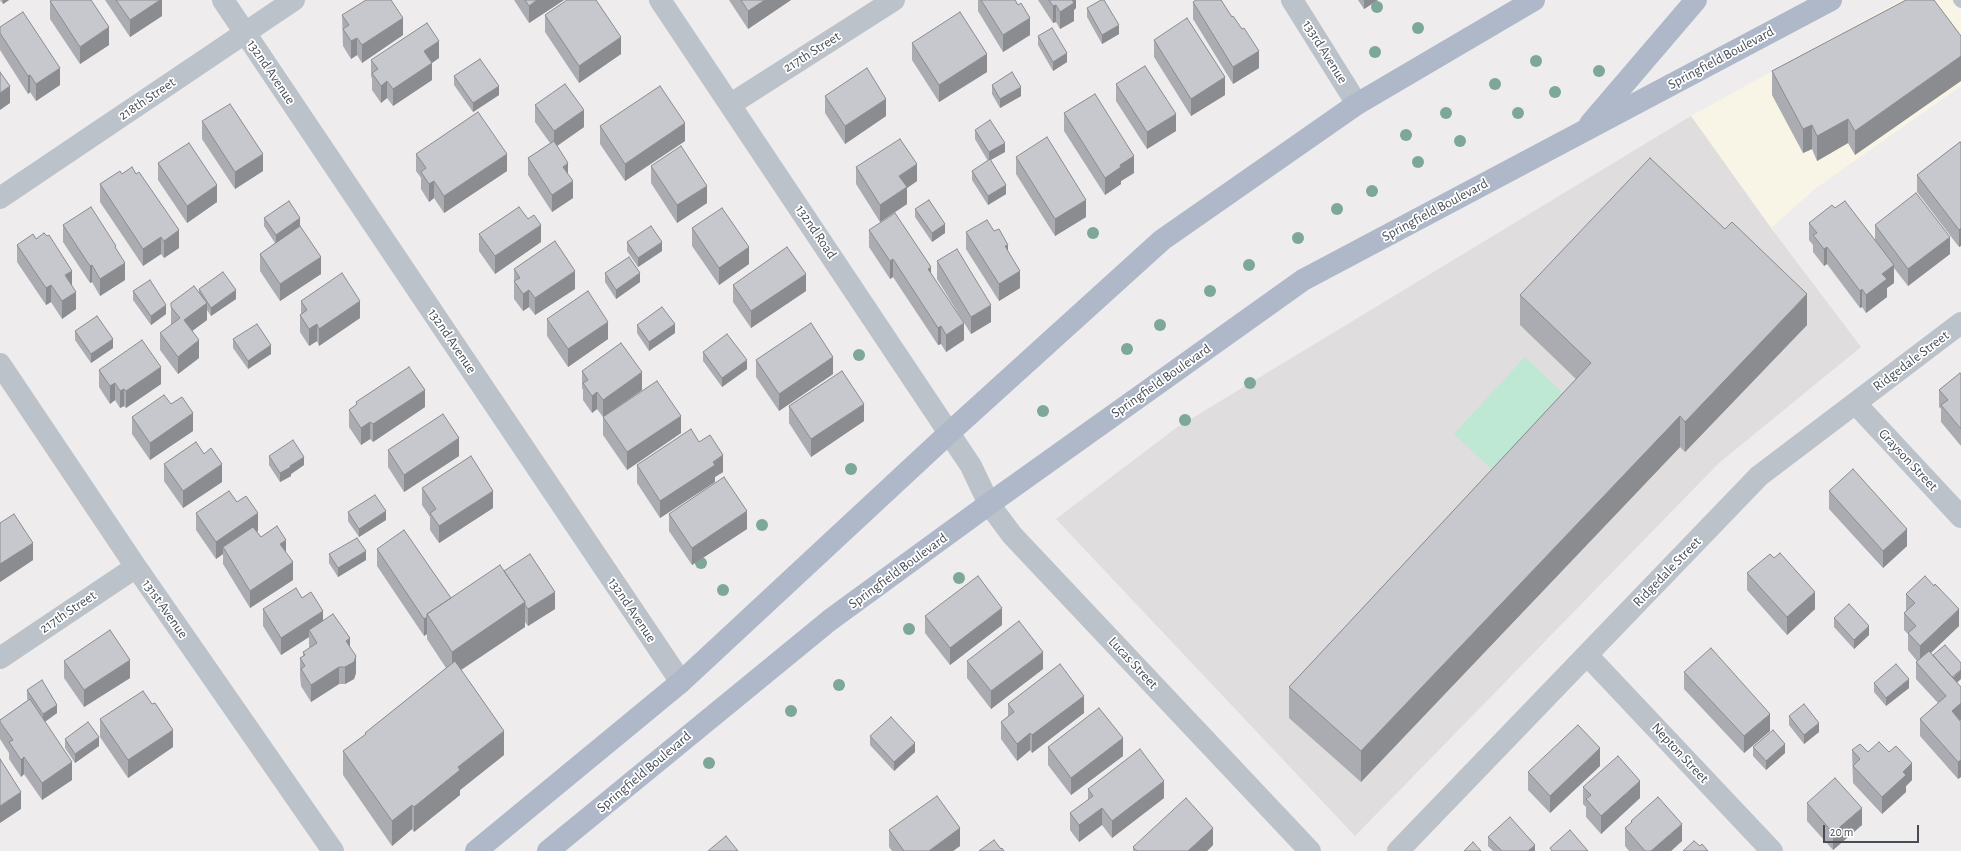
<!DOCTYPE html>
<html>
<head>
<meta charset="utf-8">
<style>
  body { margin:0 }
  #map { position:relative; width:1961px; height:851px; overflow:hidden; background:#eeecec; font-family:"Alegreya Sans",sans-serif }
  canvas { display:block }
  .scale { position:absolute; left:1823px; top:825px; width:96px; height:18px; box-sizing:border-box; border:2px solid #474d57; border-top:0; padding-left:5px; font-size:12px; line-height:14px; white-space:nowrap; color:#474d57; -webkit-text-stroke:3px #fff; paint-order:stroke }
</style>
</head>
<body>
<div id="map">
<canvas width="1961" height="851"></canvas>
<div class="scale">20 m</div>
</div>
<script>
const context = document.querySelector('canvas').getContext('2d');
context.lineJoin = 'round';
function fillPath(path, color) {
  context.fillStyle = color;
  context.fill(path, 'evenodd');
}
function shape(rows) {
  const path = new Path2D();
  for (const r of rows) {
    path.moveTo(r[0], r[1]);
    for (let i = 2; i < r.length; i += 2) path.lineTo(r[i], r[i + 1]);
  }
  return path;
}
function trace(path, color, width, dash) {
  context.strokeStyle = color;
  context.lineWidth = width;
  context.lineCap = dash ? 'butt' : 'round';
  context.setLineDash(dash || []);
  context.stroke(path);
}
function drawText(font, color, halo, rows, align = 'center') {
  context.font = font + ' "Alegreya Sans",sans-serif';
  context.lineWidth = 3.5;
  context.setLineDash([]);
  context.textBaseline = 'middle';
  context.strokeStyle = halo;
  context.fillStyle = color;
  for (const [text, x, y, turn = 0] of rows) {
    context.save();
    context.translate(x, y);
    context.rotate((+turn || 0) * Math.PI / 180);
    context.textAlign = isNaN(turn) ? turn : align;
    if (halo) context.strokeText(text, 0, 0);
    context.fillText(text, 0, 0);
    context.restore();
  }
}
fillPath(shape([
  [1901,0,1961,0,1961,86,1816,188,1771,228,1691,116]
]), '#f8f5e6');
fillPath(shape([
  [1691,116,1771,228,1861,347,1719,463,1355,836,1056,519,1176,428]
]), '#dfdddd');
fillPath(shape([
  [1525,357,1570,400,1499,476,1454,434]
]), '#bee8d3');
trace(shape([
  [1959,0,1961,2]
]), '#bcc2c9', 12);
trace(shape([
  [223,0,681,682],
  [660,0,971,466,989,504,1012,535,1310,851],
  [1292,0,1357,104],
  [731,104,894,0],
  [0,198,294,0],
  [0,364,136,567,333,851],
  [1855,403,1961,517],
  [1587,655,1772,851],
  [0,658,136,567],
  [1398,851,1759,476,1961,323]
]), '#bcc2c9', 22);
trace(shape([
  [1590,124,1696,0],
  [476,851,681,682,949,433,1162,240,1357,104,1534,0],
  [548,851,830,620,989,504,1303,280,1831,0]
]), '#aeb8c8', 22);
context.fillStyle = '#7da796';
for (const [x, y] of [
  [1377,7],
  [1418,28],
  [1375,52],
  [1536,61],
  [1599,71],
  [1495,84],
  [1555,92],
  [1446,113],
  [1518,113],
  [1406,135],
  [1460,141],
  [1418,162],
  [1372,191],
  [1337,209],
  [1093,233],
  [1298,238],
  [1249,265],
  [1210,291],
  [1160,325],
  [1127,349],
  [859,355],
  [1250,383],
  [1043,411],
  [1185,420],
  [851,469],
  [762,525],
  [701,563],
  [959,578],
  [723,590],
  [909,629],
  [839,685],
  [791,711],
  [709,763]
]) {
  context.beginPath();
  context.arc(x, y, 6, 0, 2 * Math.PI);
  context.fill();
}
fillPath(shape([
  [0,0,9,0,3,4],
  [105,0,162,0,162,16,130,37],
  [514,0,564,0,529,23],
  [729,0,791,0,748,29],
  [978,0,1015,0,1018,5,1030,35,1003,52,978,11],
  [1038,0,1076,0,1076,8,1074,10,1074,21,1060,29,1056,22,1053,23],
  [1358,0,1378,0,1364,9],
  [1906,0,1855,155,1848,143,1817,161,1812,149,1803,153,1772,95,1772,71],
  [50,1,109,45,80,64,50,19],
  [1193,2,1259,68,1233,84,1193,19],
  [1087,8,1119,34,1102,44,1087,17],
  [342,15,403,35,362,63,357,55,351,59,343,46],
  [545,15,621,54,579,83,545,32],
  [0,27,60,85,36,101,30,92,28,94,0,50],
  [1038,36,1067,62,1053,71,1038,45],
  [1154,40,1225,95,1191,116,1154,57],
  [912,43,987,72,939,102,912,60],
  [439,58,432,63,432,80,393,106,387,98,381,103,372,90,372,78,371,77,371,60],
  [454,76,499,95,473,112,454,85],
  [1116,84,1176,131,1147,149,1116,101],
  [992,85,1021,96,1000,108,992,94],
  [825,96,886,116,845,144,825,113],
  [535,105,584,127,557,146,568,174,573,198,552,212,528,175,528,158,550,143,535,122],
  [1064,113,1134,173,1121,181,1121,184,1105,195,1064,131],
  [202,121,263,171,235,189,202,139],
  [600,126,685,141,625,181,600,144],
  [975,130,1005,152,990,160,1006,194,988,205,972,180,972,171,988,161,975,139],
  [1960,142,1959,247,1917,192,1917,175],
  [416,154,507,171,444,213,434,198,429,202,421,189,421,178,416,171],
  [1016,157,1086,217,1055,236,1016,174],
  [158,163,217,202,187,223,158,180],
  [651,166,707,203,677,223,651,183],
  [856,167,917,181,907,188,907,204,880,222,856,184],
  [122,174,179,248,164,258,161,254,143,266,100,202,100,184],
  [1835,208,1875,240,1875,225,1950,254,1908,286,1894,268,1894,283,1887,288,1887,297,1866,313,1862,307,1860,308,1827,264,1824,266,1813,252,1813,245,1809,240,1809,223],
  [915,209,945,233,932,242,915,217],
  [264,218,300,227,321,274,280,301,260,271,260,254,275,243,264,226],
  [63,225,116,250,125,280,100,296,92,282,90,283,63,242],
  [692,228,749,264,719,285,692,246],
  [869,230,931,273,964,340,946,352,941,344,938,345,893,277,890,279,869,247],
  [994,231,1008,252,1020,288,999,301,966,249,966,232],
  [479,234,541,242,495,274,479,251],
  [36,239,72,286,76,309,62,319,51,302,46,305,17,262,17,245],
  [627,242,662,251,638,267,627,251],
  [937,261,991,322,971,334,937,279],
  [514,269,575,289,535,315,529,307,523,311,514,299],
  [605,273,640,282,616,299,605,282],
  [733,285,806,291,751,328,733,302],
  [199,289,236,299,211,316,207,310,207,320,192,331,199,358,178,374,160,350,160,333,171,325,171,307,199,292],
  [133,291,166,314,151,325,133,300],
  [1520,295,1807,325,1685,452,1680,447,1361,782,1289,718,1289,687,1576,379,1520,325],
  [301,301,360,318,319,346,317,341,309,346,300,332,300,315,301,314],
  [547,319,608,339,568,367,547,336],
  [637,325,675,333,649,351,637,333],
  [75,331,113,348,91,363,75,340],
  [233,339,271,354,248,369,233,348],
  [703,352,747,369,722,387,703,361],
  [756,360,833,374,779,411,756,377],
  [99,370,161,384,126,408,124,406,120,408,115,400,110,404,99,387],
  [582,371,642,390,603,417,597,409,592,413,583,400,583,390,582,388],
  [1961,375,1961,446,1941,422,1941,409,1939,407,1939,390],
  [356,402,425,407,373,442,370,439,361,445,349,427,349,410,356,405],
  [171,404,193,431,150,460,132,434,132,417],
  [789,406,864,421,811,457,789,423],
  [603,417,681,433,627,470,603,435],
  [699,442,723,472,715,477,715,482,660,518,637,483,637,465],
  [388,450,459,456,404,492,388,467],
  [269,456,304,465,291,474,291,476,280,482,269,465],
  [164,464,222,482,183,508,164,481],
  [422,488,493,508,439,543,430,530,430,517,422,505],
  [1829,491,1907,546,1883,568,1829,509],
  [348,512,386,520,359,537,348,521],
  [196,513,258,531,257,531,261,537,286,553,293,580,250,608,223,564,223,554,216,559,196,530],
  [669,514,747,529,692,565,669,531],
  [0,523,33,560,0,582],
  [377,549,451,598,504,571,555,609,528,626,525,622,525,627,461,670,504,755,460,790,460,795,414,832,412,829,392,846,343,775,343,751,365,735,365,733,446,668,427,639,427,634,424,636,377,566],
  [329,554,366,560,338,577,329,563],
  [1747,573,1815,609,1787,635,1747,590],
  [1906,594,1959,626,1931,653,1957,682,1960,721,1961,722,1961,777,1958,779,1920,736,1920,719,1938,703,1916,679,1916,662,1917,661,1908,650,1908,634,1904,630,1904,613,1906,611],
  [302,598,350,647,356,673,354,679,345,684,339,684,311,702,301,686,300,675,300,658,303,656,303,652,310,648,309,647,309,637,281,655,263,626,263,609],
  [925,616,1002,625,950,665,925,633],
  [1834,618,1869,635,1854,649,1834,627],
  [64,661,130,678,84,707,64,678],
  [967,661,1043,669,991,709,967,678],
  [1684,672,1770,731,1744,753,1684,689],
  [1874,683,1909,688,1886,706,1874,692],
  [27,690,57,713,45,722,72,780,42,800,24,774,21,777,9,759,9,753,0,739,0,720,28,700,27,699],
  [1008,704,1084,713,1032,753,1030,750,1017,761,1001,739,1001,722,1008,716],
  [1789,716,1819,732,1804,744,1789,725],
  [100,719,173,747,128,778,100,737],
  [870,736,915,752,894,771,870,745],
  [65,739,99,746,75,763,65,748],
  [1048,747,1123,756,1071,795,1048,765],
  [1753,747,1785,753,1766,770,1753,756],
  [1852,750,1868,752,1889,752,1912,780,1906,786,1906,792,1882,814,1853,783],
  [1600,766,1550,813,1528,790,1528,772],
  [1583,787,1640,798,1601,834,1586,817,1586,807,1583,804],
  [1088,789,1164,798,1112,838,1102,825,1079,842,1070,830,1070,813,1088,800],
  [1807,803,1862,825,1833,850,1807,821],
  [1631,821,1682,841,1671,851,1629,851,1625,846,1625,828,1631,823],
  [889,830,960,846,953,851,892,851,889,847],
  [1488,837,1535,851,1493,851,1488,846],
  [1213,845,1207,851,1133,851,1133,847]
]), '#abacb1');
fillPath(shape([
  [3,0,9,0,3,4],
  [160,0,162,0,162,16,130,37,130,20],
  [537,0,564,0,529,23,529,6],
  [765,0,791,0,748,29,748,11],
  [1070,0,1076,0,1076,8,1074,10,1074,21,1060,29,1060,12],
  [1364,0,1378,0,1364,9],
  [1056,5,1056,22,1053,23,1053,6],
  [403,18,403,35,362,63,362,45],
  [1030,18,1030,35,1003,52,1003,35],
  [1119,25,1119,34,1102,44,1102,35],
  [109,27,109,45,80,64,80,47],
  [621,37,621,54,579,83,579,66],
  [357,38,357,55,351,59,351,41],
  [439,41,439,58,429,65,432,63,432,80,393,106,393,89,424,51],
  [1259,51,1259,68,1233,84,1233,67],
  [1067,53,1067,62,1053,71,1053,62],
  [987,54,987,72,939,102,939,85],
  [1961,56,1961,81,1855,155,1855,131],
  [60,68,60,85,36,101,36,84],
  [30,75,30,92,28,94,28,76],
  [1225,77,1225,95,1191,116,1191,99],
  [387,81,387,98,381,103,381,86],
  [10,86,10,103,0,110,0,93],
  [499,86,499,95,473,112,473,103],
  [1021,87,1021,96,1000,108,1000,99],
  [886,99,886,116,845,144,845,126],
  [584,110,584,127,554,148,554,131],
  [1176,114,1176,131,1147,149,1147,132],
  [1848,119,1848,143,1817,161,1817,136],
  [685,123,685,141,625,181,625,164],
  [1812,125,1812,149,1803,153,1803,129],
  [1005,143,1005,152,989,161,989,152],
  [263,154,263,171,235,189,235,172],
  [507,154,507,171,444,213,444,196],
  [1134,156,1134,173,1121,181,1121,184,1105,195,1105,178,1120,165],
  [568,163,568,181,563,167],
  [917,164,917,181,907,188,907,204,880,222,880,205,899,176],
  [434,181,434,198,429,202,429,184],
  [573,181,573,198,552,212,552,195],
  [217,185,217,202,187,223,187,206],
  [1006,185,1006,194,988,205,988,196],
  [707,186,707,203,677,223,677,205],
  [1086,200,1086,217,1055,236,1055,219],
  [300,218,300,227,276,244,276,235],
  [945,224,945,233,932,242,932,233],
  [541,225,541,242,495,274,495,256],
  [1961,228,1961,246,1959,247,1959,230],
  [179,230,179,248,164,258,164,241],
  [161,237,161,254,143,266,143,249],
  [1950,237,1950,254,1908,286,1908,269],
  [662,242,662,251,638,267,638,258],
  [1008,245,1008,262,1005,246],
  [749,247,749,264,719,285,719,268],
  [1827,247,1827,264,1824,266,1824,249],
  [321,257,321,274,280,301,280,284],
  [893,259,893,277,890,279,890,261],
  [125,263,125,280,100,296,100,279],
  [92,265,92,282,90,283,90,266],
  [1894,265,1894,283,1887,288,1887,297,1866,313,1866,295,1882,274],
  [931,267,931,284,928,269],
  [72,271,72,288,65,275],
  [575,271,575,289,535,315,535,298],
  [1020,271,1020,288,999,301,999,284],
  [640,273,640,282,616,299,616,290],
  [806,274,806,291,751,328,751,311],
  [51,285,51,302,46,305,46,288],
  [1862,289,1862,307,1860,308,1860,291],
  [236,290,236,299,211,316,211,308],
  [529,290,529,307,523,311,523,294],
  [76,292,76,309,62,319,62,301],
  [1807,294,1807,325,1685,452,1685,422],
  [360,301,360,318,319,346,319,329],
  [207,303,207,320,184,337,184,320],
  [166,305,166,314,151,325,151,316],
  [991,305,991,322,971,334,971,317],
  [608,322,608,339,568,367,568,349],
  [964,323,964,340,946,352,946,335],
  [317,324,317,341,309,346,309,329],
  [675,324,675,333,649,351,649,342],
  [941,326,941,344,938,345,938,328],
  [113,339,113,348,91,363,91,354],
  [199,340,199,358,178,374,178,357],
  [271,345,271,354,248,369,248,361],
  [833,357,833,374,779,411,779,394],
  [747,360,747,369,722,387,722,378],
  [161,367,161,384,126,408,126,391],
  [642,372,642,390,603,417,603,400],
  [115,383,115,400,110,404,110,386],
  [124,389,124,406,120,408,120,391],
  [425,390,425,407,373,442,373,424],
  [597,392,597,409,592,413,592,396],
  [864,404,864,421,811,457,811,439],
  [193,413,193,431,150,460,150,443],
  [681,416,681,433,627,470,627,452],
  [1680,416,1680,447,1361,782,1361,751],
  [370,422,370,439,361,445,361,428],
  [459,438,459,456,404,492,404,475],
  [723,455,723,472,715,477,715,482,660,518,660,501,713,462],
  [304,457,304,465,291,474,291,476,280,482,280,473],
  [222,464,222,482,183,508,183,491],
  [493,491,493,508,439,543,439,526],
  [386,511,386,520,359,537,359,529],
  [747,511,747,529,692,565,692,548],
  [258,513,258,531,226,552,223,547,223,554,216,559,216,542],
  [1907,529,1907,546,1883,568,1883,551],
  [286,540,286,557,280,544],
  [33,543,33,560,0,582,0,564],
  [366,551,366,560,338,577,338,568],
  [293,562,293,580,250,608,250,591],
  [555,592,555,609,528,626,528,609],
  [1815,592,1815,609,1787,635,1787,617],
  [525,602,525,627,452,676,452,652],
  [1002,608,1002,625,950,665,950,648],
  [1959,609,1959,626,1920,663,1920,646],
  [323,611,323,628,309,630,309,637,281,655,281,638],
  [427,617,427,634,424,636,424,619],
  [1869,626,1869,635,1854,649,1854,640],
  [350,638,350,656,346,641],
  [1043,652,1043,669,991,709,991,691],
  [356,656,356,673,354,679,345,684,345,667],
  [130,660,130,678,84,707,84,690],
  [339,667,339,684,311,702,311,685],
  [1961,670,1961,679,1949,690,1949,681],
  [1909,679,1909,688,1886,706,1886,698],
  [1084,696,1084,713,1032,753,1032,735],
  [1961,703,1961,720,1952,728,1952,711],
  [57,705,57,713,43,723,43,714],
  [1770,714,1770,731,1744,753,1744,736],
  [1819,723,1819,732,1804,744,1804,735],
  [173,730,173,747,128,778,128,760],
  [504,731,504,755,460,790,460,795,414,832,414,807,458,767],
  [1030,733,1030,750,1017,761,1017,744],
  [99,737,99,746,75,763,75,754],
  [1123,738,1123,756,1071,795,1071,778],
  [915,743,915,752,894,771,894,762],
  [1785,744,1785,753,1766,770,1766,761],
  [1600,748,1600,766,1550,813,1550,796],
  [24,757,24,774,21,777,21,760],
  [1961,760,1961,777,1958,779,1958,762],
  [72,762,72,780,42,800,42,783],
  [1912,763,1912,780,1906,786,1906,792,1882,814,1882,797,1903,772],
  [1164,781,1164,798,1112,838,1112,821],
  [1640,781,1640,798,1601,834,1601,816],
  [21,792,21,809,0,823,0,806],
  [412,805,412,829,392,846,392,821],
  [1102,808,1102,825,1079,842,1079,825],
  [1862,808,1862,825,1833,850,1833,833],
  [1682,824,1682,841,1671,851,1651,851],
  [960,828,960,846,953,851,929,851],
  [1213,828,1213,845,1207,851,1188,851],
  [1535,845,1535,851,1528,851]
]), '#8b8c90');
const building = shape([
  [52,0,91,0,109,27,80,47,50,1,52,0],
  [116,0,160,0,130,20,116,0],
  [366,0,391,0,403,18,362,45,357,38,351,41,343,29,349,25,342,15,366,0],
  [525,0,537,0,529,6,525,0],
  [567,0,596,0,621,37,579,66,545,15,567,0],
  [741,0,765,0,748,11,741,0],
  [981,0,1015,0,1018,5,1021,3,1030,18,1003,35,981,0],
  [1049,0,1072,0,1074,3,1060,12,1056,5,1053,6,1049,0],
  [1101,0,1104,0,1119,25,1102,35,1087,8,1101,0],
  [1196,0,1221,0,1232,17,1233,16,1242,29,1244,28,1259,51,1233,67,1193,2,1196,0],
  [1906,0,1934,0,1961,36,1961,56,1855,131,1848,119,1817,136,1812,125,1803,129,1772,71,1906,0],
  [23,12,60,68,36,84,30,75,28,76,0,33,0,27,23,12],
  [960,12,987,54,939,85,912,43,960,12],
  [1187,18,1225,77,1191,99,1154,40,1187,18],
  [427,23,439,41,424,51,432,63,393,89,387,81,381,86,372,73,378,69,371,60,427,23],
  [1052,28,1067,53,1053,62,1038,36,1052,28],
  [480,59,499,86,473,103,454,76,480,59],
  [1145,66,1176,114,1147,132,1116,84,1145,66],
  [867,68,886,99,845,126,825,96,867,68],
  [0,72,10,86,0,93,0,72],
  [1012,72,1021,87,1000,99,992,85,1012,72],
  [565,84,584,110,554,131,535,105,565,84],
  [660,86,685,123,625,164,600,126,660,86],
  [1095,94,1134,156,1120,165,1121,167,1105,178,1064,113,1095,94],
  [230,104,263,154,235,172,202,121,230,104],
  [478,112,507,154,444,196,434,181,429,184,421,172,426,168,416,154,478,112],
  [990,120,1005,143,989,152,975,130,990,120],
  [1047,137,1086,200,1055,219,1016,157,1047,137],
  [900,139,917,164,899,176,907,187,880,205,856,167,900,139],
  [554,141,568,163,563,167,573,181,552,195,528,158,554,141],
  [1960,142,1961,143,1961,228,1959,230,1917,175,1960,142],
  [189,143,217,185,187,206,158,163,189,143],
  [681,146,707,186,677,205,651,166,681,146],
  [1650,158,1725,229,1732,222,1807,294,1685,422,1680,416,1361,751,1289,687,1591,363,1520,295,1650,158],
  [990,159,1006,185,988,196,972,171,990,159],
  [132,167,136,174,139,172,179,230,164,241,161,237,143,249,100,184,120,171,122,174,132,167],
  [1916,193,1950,237,1908,269,1875,225,1916,193],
  [929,200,945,224,932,233,915,209,929,200],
  [289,201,300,218,276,235,264,218,289,201],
  [1845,201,1894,265,1882,274,1887,279,1866,295,1862,289,1860,291,1827,247,1824,249,1813,235,1817,233,1809,223,1832,205,1835,208,1845,201],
  [91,207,116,246,115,247,125,263,100,279,92,265,90,266,63,225,91,207],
  [519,207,528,219,534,215,541,225,495,256,479,234,519,207],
  [722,208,749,247,719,268,692,228,722,208],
  [895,213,931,267,928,269,964,323,946,335,941,326,938,328,893,259,890,261,869,230,895,213],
  [987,220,994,231,999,229,1008,245,1005,246,1020,271,999,284,966,232,987,220],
  [300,226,321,257,280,284,260,254,300,226],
  [651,226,662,242,638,258,627,242,651,226],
  [44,233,47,236,49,235,72,271,65,275,76,292,62,301,51,285,46,288,17,245,33,234,36,239,44,233],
  [555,241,575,271,535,298,529,290,523,294,514,281,520,278,514,269,555,241],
  [787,247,806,274,751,311,733,285,787,247],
  [957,249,991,305,971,317,937,261,957,249],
  [629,257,640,273,616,290,605,273,629,257],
  [223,272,236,290,211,308,199,289,223,272],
  [342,273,360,301,319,329,317,324,309,329,300,315,307,310,301,301,342,273],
  [150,280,166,305,151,316,133,291,150,280],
  [194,286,207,303,184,320,199,340,178,357,160,333,180,318,171,307,171,303,194,286],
  [588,291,608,322,568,349,547,319,588,291],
  [662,307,675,324,649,342,637,325,662,307],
  [97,316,113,339,91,354,75,331,97,316],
  [811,323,833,357,779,394,756,360,811,323],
  [257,324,271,345,248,361,233,339,257,324],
  [727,334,747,360,722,378,703,352,727,334],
  [142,340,161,367,126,391,124,389,120,391,115,383,110,386,99,370,142,340],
  [621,343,642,372,603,400,597,392,592,396,583,383,588,380,582,371,621,343],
  [409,367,425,390,373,424,370,422,361,428,349,410,357,404,356,402,409,367],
  [842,371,864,404,811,439,789,406,842,371],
  [1960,373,1961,375,1961,429,1941,405,1948,400,1939,390,1960,373],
  [657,381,681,416,627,452,603,417,657,381],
  [164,395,171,404,182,397,193,413,150,443,132,417,164,395],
  [443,414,459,438,404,475,388,450,443,414],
  [691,429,699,442,710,435,723,455,713,462,715,465,660,501,637,465,691,429],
  [293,440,304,457,290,466,291,467,280,473,269,456,293,440],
  [196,442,204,454,211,448,222,464,183,491,164,464,196,442],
  [471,456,493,491,439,526,430,513,436,509,422,488,471,456],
  [1853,469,1907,529,1883,551,1829,491,1853,469],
  [724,477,747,511,692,548,669,514,724,477],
  [229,491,237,502,246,496,258,513,216,542,196,513,229,491],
  [375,495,386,511,359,529,348,512,375,495],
  [14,514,33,543,0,564,0,523,14,514],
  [277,526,286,540,280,544,293,562,250,591,223,547,253,527,261,537,277,526],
  [404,530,451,598,427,614,427,617,424,619,377,549,404,530],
  [357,538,366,551,338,568,329,554,357,538],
  [1780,553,1815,592,1787,617,1747,573,1770,554,1774,558,1780,553],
  [530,554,555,592,528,609,525,605,525,602,504,571,530,554],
  [500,565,525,602,452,652,427,614,500,565],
  [978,576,1002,608,950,648,925,616,978,576],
  [1925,576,1934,586,1935,584,1959,609,1920,646,1908,633,1916,626,1904,613,1915,603,1906,594,1925,576],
  [296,588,302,598,311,592,323,611,281,638,263,609,296,588],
  [1849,604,1869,626,1854,640,1834,618,1849,604],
  [333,614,350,638,346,641,356,656,354,662,345,667,339,667,311,685,301,669,305,666,300,658,305,655,303,652,317,643,309,630,333,614],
  [1019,621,1043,652,991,691,967,661,1019,621],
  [110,630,130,660,84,690,64,661,110,630],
  [1945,645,1961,663,1961,670,1952,677,1933,655,1945,645],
  [1711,648,1770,714,1744,736,1684,672,1711,648],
  [1929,651,1961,687,1961,703,1952,711,1961,722,1961,760,1958,762,1920,719,1946,696,1916,662,1929,651],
  [455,661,504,731,458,767,460,770,414,807,412,805,392,821,343,751,366,734,365,733,455,661],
  [1060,664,1084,696,1032,735,1030,733,1017,744,1001,722,1014,712,1008,704,1060,664],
  [1896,664,1909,679,1886,698,1874,683,1896,664],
  [42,680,57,705,43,714,27,690,42,680],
  [143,691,152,704,155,703,173,730,128,760,100,719,143,691],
  [30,699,72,762,42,783,24,757,21,760,9,742,13,740,0,722,0,720,30,699],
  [1804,704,1819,723,1804,735,1789,716,1804,704],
  [1099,708,1123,738,1071,778,1048,747,1099,708],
  [891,717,915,743,894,762,870,736,891,717],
  [88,722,99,737,75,754,65,739,88,722],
  [1578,725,1600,748,1550,796,1528,772,1578,725],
  [1773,730,1785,744,1766,761,1753,747,1773,730],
  [1879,742,1889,752,1896,746,1912,763,1903,772,1906,775,1882,797,1853,766,1860,759,1852,750,1860,744,1868,752,1879,742],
  [1140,749,1164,781,1112,821,1102,808,1079,825,1070,813,1093,796,1088,789,1140,749],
  [1618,756,1640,781,1601,816,1586,799,1591,795,1583,787,1618,756],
  [0,759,21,792,0,806,0,759],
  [1835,778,1862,808,1833,833,1807,803,1835,778],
  [937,796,960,828,929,851,904,851,889,830,937,796],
  [1658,797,1682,824,1651,851,1645,851,1625,828,1632,822,1631,821,1658,797],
  [1186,798,1213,828,1188,851,1137,851,1133,847,1186,798],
  [1510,817,1535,845,1528,851,1502,851,1488,837,1510,817],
  [1570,830,1588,851,1552,851,1550,848,1570,830],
  [726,836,738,851,708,851,726,836],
  [994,840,1001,849,1002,848,1004,851,979,851,994,840],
  [1694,841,1700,846,1702,844,1708,851,1683,851,1694,841],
  [1473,842,1481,851,1464,851,1473,842]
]);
fillPath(building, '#c7c8ce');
trace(building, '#8b8c90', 1);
drawText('14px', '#474d57', '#fff', [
  ["217th Street",812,52,-32],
  ["133rd Avenue",1325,52,58],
  ["Springfield Boulevard",1721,58,-28],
  ["132nd Avenue",271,72,56],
  ["218th Street",147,99,-34],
  ["Springfield Boulevard",1435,210,-28],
  ["132nd Road",816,232,56],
  ["132nd Avenue",452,341,56],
  ["Ridgedale Street",1911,361,-37],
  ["Springfield Boulevard",1161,381,-35],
  ["Grayson Street",1908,460,47],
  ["Springfield Boulevard",898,571,-36],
  ["Ridgedale Street",1667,572,-46],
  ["131st Avenue",165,609,55],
  ["132nd Avenue",632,610,56],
  ["217th Street",68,612,-34],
  ["Lucas Street",1133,663,47],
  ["Nepton Street",1680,753,47],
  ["Springfield Boulevard",644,772,-40]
]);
</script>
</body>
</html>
